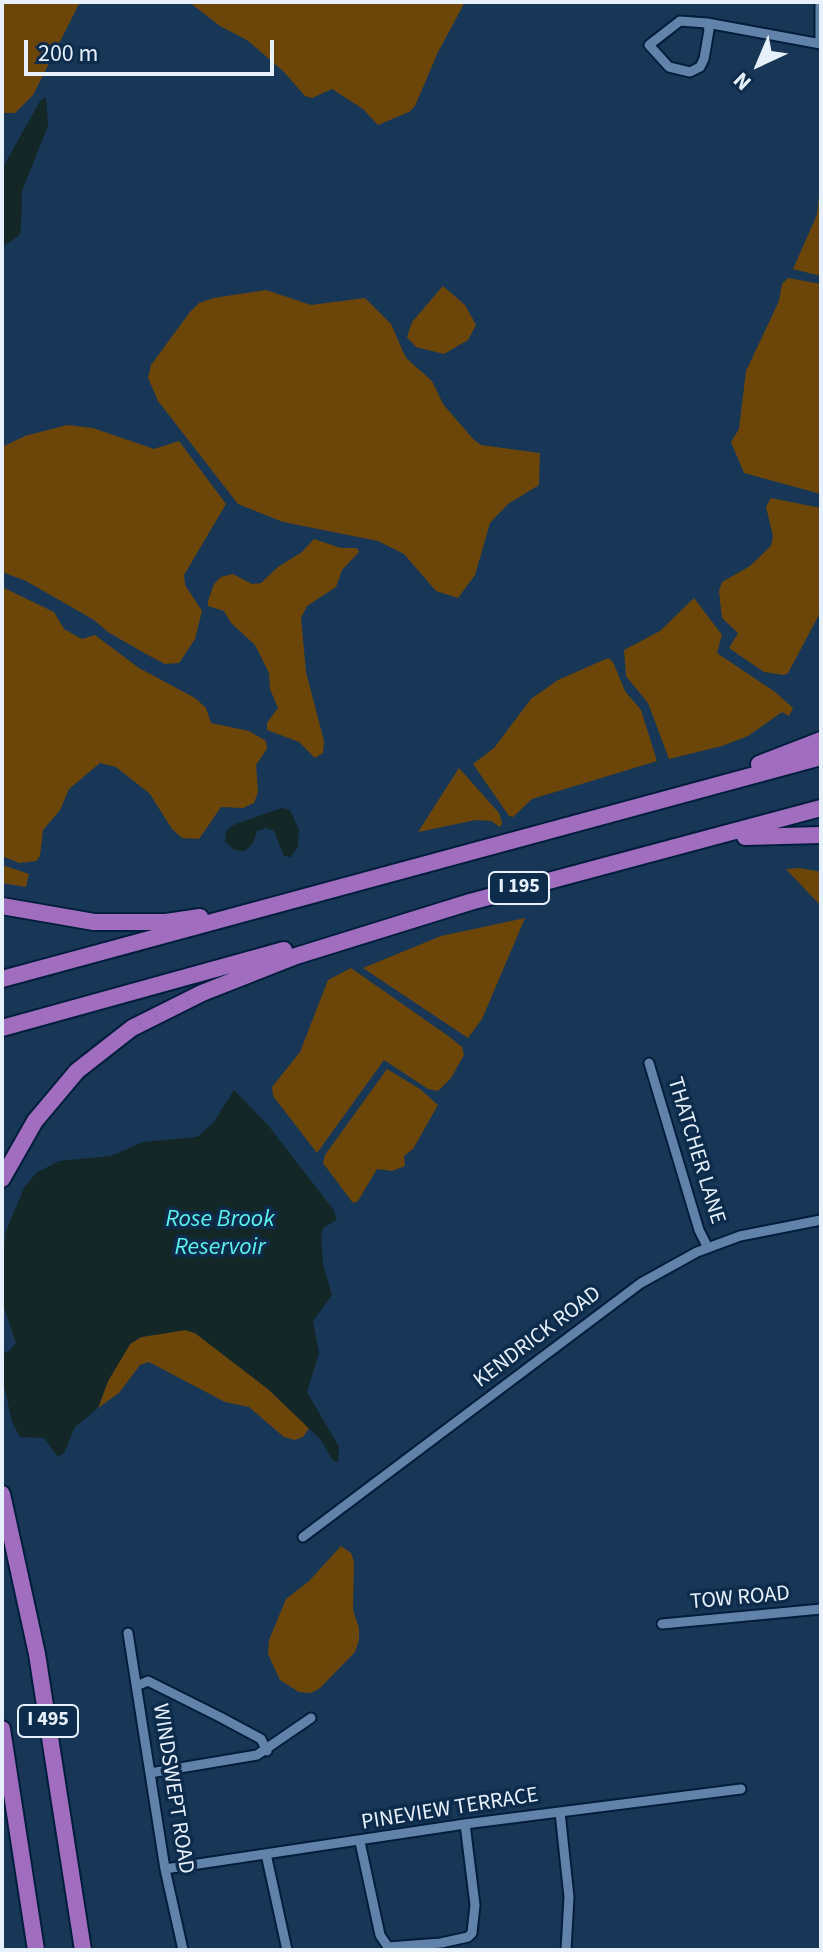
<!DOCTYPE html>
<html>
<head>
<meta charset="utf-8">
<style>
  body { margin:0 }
  #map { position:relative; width:823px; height:1952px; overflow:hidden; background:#183757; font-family:"Source Sans 3",sans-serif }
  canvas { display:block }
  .frame { position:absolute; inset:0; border:4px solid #e6f1fd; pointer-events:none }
  .north { position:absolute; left:719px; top:24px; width:80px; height:80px; -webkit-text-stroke:6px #0d2c4c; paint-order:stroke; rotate:224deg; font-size:22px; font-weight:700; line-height:32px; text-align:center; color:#e6f1fd }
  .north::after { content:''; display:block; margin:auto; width:28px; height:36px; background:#e6f1fd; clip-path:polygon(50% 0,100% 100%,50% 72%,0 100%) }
  .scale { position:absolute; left:24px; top:40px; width:250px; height:36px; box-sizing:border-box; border:4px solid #e6f1fd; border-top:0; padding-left:10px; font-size:24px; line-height:28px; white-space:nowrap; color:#e6f1fd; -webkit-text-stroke:6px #0d2c4c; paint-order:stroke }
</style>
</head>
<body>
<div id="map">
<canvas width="823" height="1952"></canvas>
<div class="frame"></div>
<div class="north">N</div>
<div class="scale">200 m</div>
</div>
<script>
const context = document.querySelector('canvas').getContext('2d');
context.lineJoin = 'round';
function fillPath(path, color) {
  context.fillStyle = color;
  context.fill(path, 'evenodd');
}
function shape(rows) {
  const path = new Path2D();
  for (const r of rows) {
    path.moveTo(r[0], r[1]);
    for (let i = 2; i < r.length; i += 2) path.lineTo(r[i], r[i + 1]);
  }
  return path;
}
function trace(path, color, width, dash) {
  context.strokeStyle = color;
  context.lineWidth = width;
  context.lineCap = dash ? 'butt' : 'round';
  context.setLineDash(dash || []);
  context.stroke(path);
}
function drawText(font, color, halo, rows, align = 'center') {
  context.font = font + ' "Source Sans 3",sans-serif';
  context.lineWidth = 7;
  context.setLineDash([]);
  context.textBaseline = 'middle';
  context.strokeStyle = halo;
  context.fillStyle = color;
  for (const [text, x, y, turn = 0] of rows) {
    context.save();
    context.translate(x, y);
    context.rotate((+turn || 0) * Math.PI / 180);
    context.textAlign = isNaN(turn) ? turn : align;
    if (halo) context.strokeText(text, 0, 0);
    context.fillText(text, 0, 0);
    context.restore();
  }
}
fillPath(shape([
  [2,2,80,2,33,95,15,113,2,113],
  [189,2,465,2,438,52,415,106,409,112,378,125,363,109,332,89,312,98,305,96,283,71,247,40,220,26],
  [821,174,821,276,793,269,817,215],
  [788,278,821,284,821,494,744,473,731,442,739,429,746,371,779,301,782,284],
  [443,286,465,305,476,325,468,340,444,354,416,347,407,337,412,322],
  [266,290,311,305,365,298,391,324,406,358,432,381,443,404,473,439,481,445,540,453,539,485,508,504,490,523,475,575,458,598,436,591,404,554,378,541,283,522,238,504,158,401,148,378,151,365,190,312,199,303,214,298],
  [67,425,93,428,154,449,179,441,226,504,184,575,185,585,202,611,195,639,179,663,165,664,146,654,108,632,94,620,26,581,2,572,2,447,25,436],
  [771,498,821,508,821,611,788,673,784,675,764,672,729,648,738,633,722,618,719,591,722,582,750,566,771,546,773,536,766,507],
  [314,539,341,548,357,548,359,552,342,570,336,587,307,606,301,618,306,672,324,741,323,753,315,758,299,742,267,730,267,723,278,708,270,689,269,673,255,645,231,623,224,611,208,606,208,601,214,584,221,577,233,574,252,584,261,583,278,567,302,552],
  [2,587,54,612,64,629,82,639,95,635,139,668,195,698,206,708,211,723,249,731,266,741,267,749,256,765,258,792,254,803,243,808,221,807,199,839,182,838,172,829,150,794,116,767,100,763,69,789,60,810,43,830,40,856,36,861,19,863,2,856],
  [694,598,722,635,717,653,775,692,793,708,789,716,782,712,748,736,722,746,669,759,648,703,626,676,624,650,660,631],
  [608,658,613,662,625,691,641,710,657,761,532,799,513,817,509,816,473,764,494,748,531,699,558,680],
  [459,768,499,813,502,823,500,827,491,821,476,820,418,832],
  [2,865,29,874,26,887,2,883],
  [800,868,821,872,819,904,786,869],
  [525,918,482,1019,468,1038,363,968,441,936],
  [351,968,451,1038,462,1047,464,1055,451,1078,438,1091,428,1089,384,1060,317,1153,273,1096,272,1087,300,1052,328,980],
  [387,1069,420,1089,438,1105,413,1149,404,1156,405,1166,392,1171,377,1169,358,1201,353,1203,323,1163,325,1155],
  [185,1330,195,1333,268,1389,309,1428,303,1437,295,1440,284,1437,249,1407,225,1402,149,1362,140,1365,119,1393,98,1408,108,1381,130,1344,141,1337],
  [341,1546,351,1553,354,1562,353,1610,359,1628,359,1640,355,1652,320,1688,311,1693,299,1692,280,1680,268,1654,269,1640,286,1599,309,1581]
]), '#6c4609');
fillPath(shape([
  [46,97,48,126,22,191,21,228,19,236,2,247,2,169,40,101],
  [282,808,290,810,299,830,298,846,291,857,284,856,274,831,266,828,257,831,253,843,245,851,234,850,225,842,226,831,233,825],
  [234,1090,267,1124,333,1209,337,1220,324,1227,321,1234,323,1264,332,1295,313,1321,319,1353,307,1392,339,1447,338,1462,333,1461,321,1440,268,1389,195,1333,185,1330,141,1337,130,1344,108,1381,98,1408,75,1427,64,1453,58,1457,44,1438,20,1437,12,1422,2,1376,2,1353,9,1351,16,1343,3,1304,2,1264,6,1231,24,1188,36,1173,59,1161,111,1156,143,1142,197,1137,213,1123]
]), '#132726');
const street = shape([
  [820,2,820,44],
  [680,21,707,23,709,30,704,59,700,67,690,72,669,67,649,45,680,21],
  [707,23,821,44],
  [649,1063,699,1230,708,1248],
  [303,1537,641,1283,697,1252,740,1236,821,1220],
  [662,1624,821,1609],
  [128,1633,165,1869,183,1950],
  [139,1685,148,1681,220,1717,261,1739,267,1751],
  [150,1773,257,1755,311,1718],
  [560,1812,569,1897,566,1950],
  [360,1842,380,1935,388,1947,441,1943,468,1937,472,1933,475,1905,465,1824],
  [266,1854,287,1950],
  [165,1869,465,1824,741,1789]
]);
const highway = shape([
  [759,764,821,740],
  [745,837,821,835],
  [2,906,94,922,166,922,200,917],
  [2,979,821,757],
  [2,1028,284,950],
  [2,1179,35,1121,77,1071,132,1028,202,993,296,956,470,902,821,808],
  [2,1494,37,1654,83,1950],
  [2,1729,36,1950]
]);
trace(street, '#001d3b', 13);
trace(highway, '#001d3b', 20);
trace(street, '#6283a9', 9);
trace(highway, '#a16ebf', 16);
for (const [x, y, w] of [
  [519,888,60],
  [48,1721,60]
]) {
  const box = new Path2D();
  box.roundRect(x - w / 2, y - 16, w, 32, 6);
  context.fillStyle = '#0d2c4c';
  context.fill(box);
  trace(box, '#e6f1fd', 2);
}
drawText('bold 20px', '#e6f1fd', null, [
  ["I 195",519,888],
  ["I 495",48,1721]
]);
drawText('22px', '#e6f1fd', '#0d2c4c', [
  ["THATCHER LANE",695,1151,73],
  ["KENDRICK ROAD",538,1338,-37],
  ["TOW ROAD",740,1599,-5],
  ["WINDSWEPT ROAD",172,1789,81],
  ["PINEVIEW TERRACE",450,1810,-9]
]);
drawText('italic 24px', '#5af4ef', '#0d2c4c', [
  ["Rose Brook",220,1221],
  ["Reservoir",220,1249]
]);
</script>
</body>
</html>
